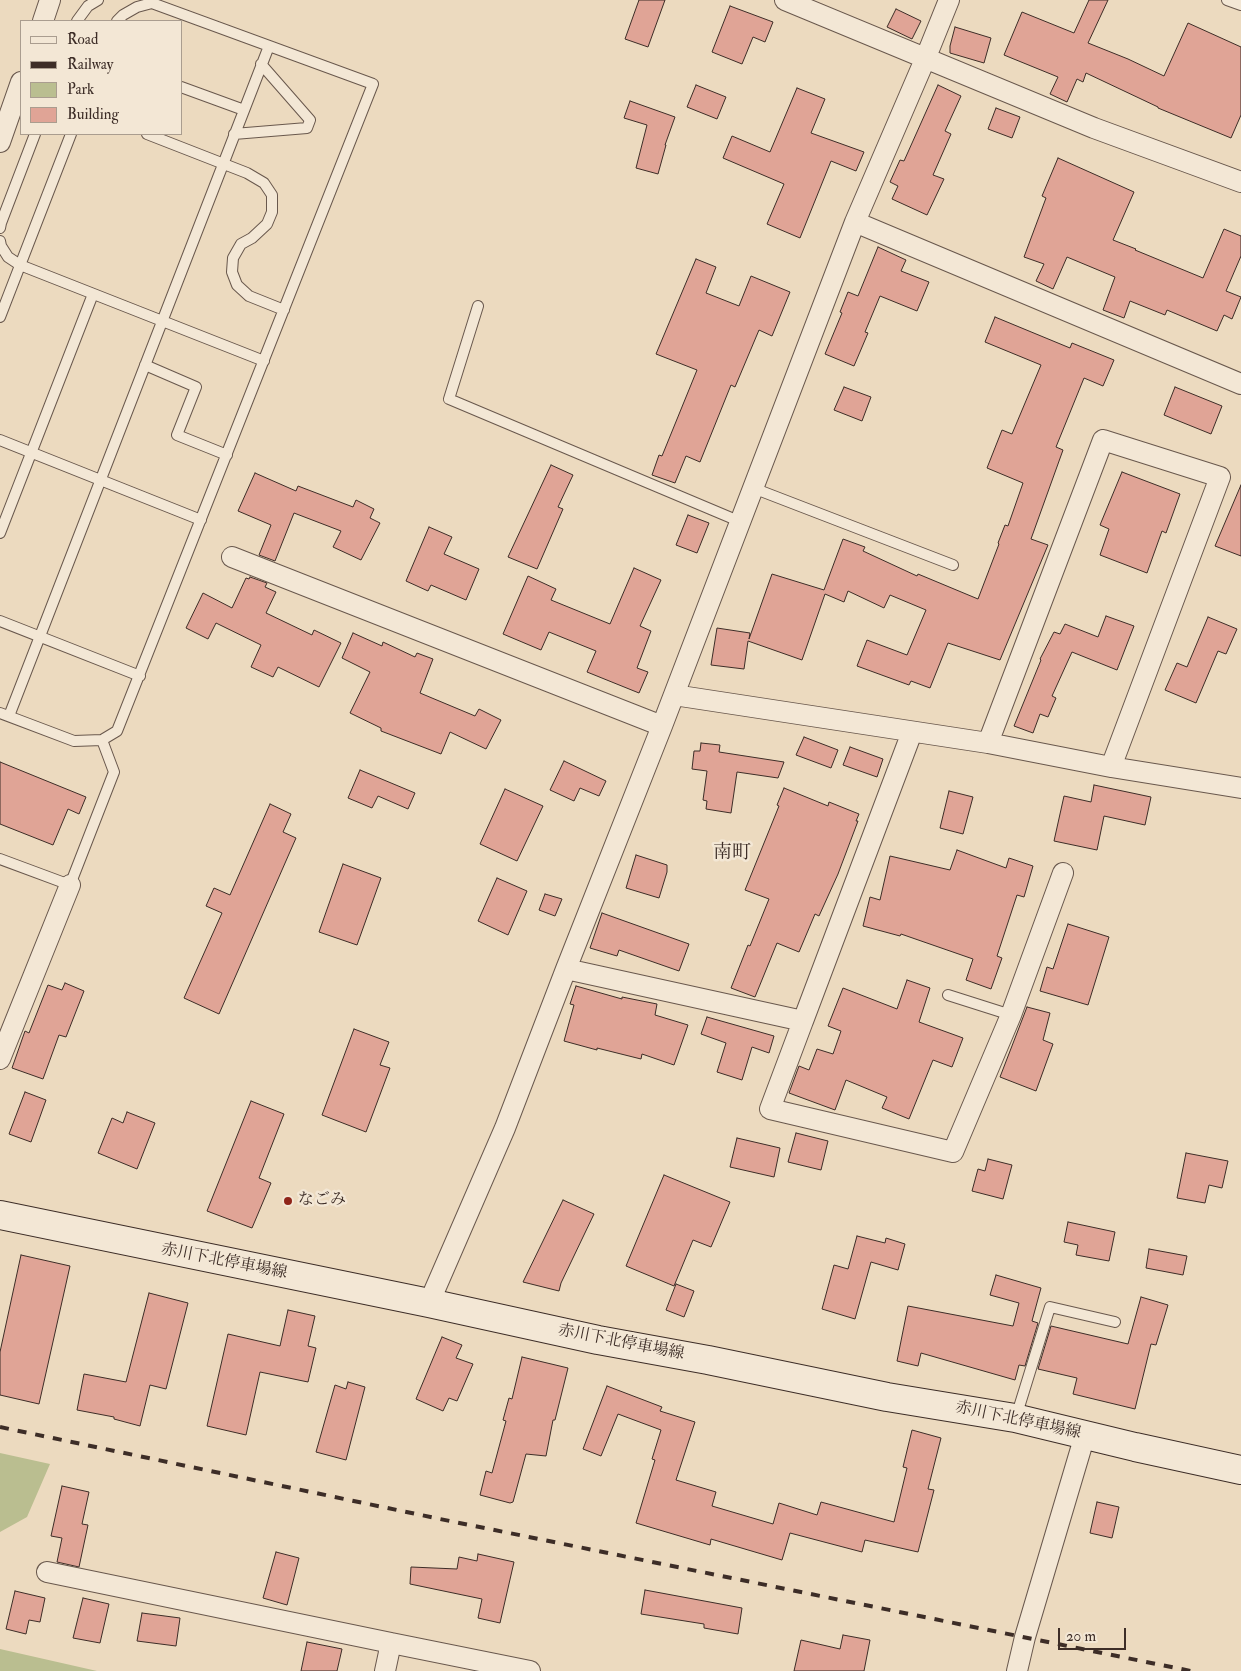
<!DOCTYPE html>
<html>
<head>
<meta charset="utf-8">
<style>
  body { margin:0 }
  #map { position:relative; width:1241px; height:1671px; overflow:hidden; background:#ecdabf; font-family:"IM FELL Double Pica",serif }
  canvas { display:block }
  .legend { position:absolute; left:20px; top:20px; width:162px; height:115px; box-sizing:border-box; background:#f3e7d5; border:1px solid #aa9d8f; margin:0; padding:6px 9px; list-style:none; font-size:15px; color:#3d2d27 }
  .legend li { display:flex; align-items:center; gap:10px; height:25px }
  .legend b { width:25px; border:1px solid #aa9d8f }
  .scale { position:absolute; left:1058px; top:1628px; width:68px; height:22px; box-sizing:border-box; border:2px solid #3d2d27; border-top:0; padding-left:6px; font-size:15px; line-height:18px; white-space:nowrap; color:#3d2d27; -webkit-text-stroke:4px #f3e7d5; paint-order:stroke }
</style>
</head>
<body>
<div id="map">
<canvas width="1241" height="1671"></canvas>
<ul class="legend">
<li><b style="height:6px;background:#f3e7d5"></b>Road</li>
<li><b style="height:6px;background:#3d2d27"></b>Railway</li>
<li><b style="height:14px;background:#babe90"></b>Park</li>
<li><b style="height:14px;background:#e0a496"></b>Building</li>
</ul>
<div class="scale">20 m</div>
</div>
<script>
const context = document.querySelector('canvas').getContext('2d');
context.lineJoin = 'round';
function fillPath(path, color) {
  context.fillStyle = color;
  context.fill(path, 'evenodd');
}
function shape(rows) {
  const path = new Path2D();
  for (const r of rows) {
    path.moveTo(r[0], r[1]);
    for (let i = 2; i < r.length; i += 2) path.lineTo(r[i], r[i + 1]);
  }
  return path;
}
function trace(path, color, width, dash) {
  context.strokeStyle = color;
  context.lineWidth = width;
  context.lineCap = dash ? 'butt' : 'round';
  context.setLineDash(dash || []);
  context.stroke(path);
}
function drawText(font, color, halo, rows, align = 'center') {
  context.font = font + ' "IM FELL Double Pica","Noto Serif JP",serif';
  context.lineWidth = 5;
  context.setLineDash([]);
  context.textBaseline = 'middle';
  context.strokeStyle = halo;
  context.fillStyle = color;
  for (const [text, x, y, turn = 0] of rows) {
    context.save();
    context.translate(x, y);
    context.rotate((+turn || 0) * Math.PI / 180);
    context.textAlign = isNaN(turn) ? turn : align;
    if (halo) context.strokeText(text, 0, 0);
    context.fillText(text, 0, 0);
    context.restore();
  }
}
fillPath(shape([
  [0,1453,50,1464,27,1517,0,1532],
  [0,1649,97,1671,0,1671]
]), '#babe90');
const building = shape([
  [639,0,665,0,648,47,625,39,639,0],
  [1089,0,1108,0,1088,43,1128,59,1164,76,1188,23,1241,47,1241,115,1231,138,1158,108,1158,107,1086,73,1083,82,1077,79,1067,102,1050,94,1058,77,1004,55,1022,12,1074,33,1089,0],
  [730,6,773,22,765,42,753,37,742,64,712,52,730,6],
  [896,9,921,21,912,39,887,27,896,9],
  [955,27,991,38,984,63,950,53,950,46,955,27],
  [696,85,726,97,717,119,687,107,696,85],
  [938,85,961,96,945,131,951,134,933,175,944,179,927,215,892,199,898,186,890,182,900,160,904,161,938,85],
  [797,88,825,99,811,133,864,152,856,171,831,161,800,238,767,224,784,184,723,158,732,136,770,152,797,88],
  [630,101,675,117,665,145,666,145,658,174,636,168,647,125,624,118,630,101],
  [996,108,1020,117,1012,138,988,129,996,108],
  [1058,158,1134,192,1113,240,1136,249,1135,250,1203,278,1224,229,1241,236,1241,256,1226,291,1241,297,1232,319,1224,315,1217,331,1167,310,1165,315,1130,301,1124,318,1103,310,1115,277,1067,257,1053,289,1036,281,1044,264,1024,257,1046,198,1042,196,1058,158],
  [878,247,906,260,901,271,929,282,917,311,880,296,865,332,868,333,854,366,825,354,842,313,840,312,848,292,858,296,878,247],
  [696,259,716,267,706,293,739,306,751,276,790,292,772,336,759,330,735,387,731,385,700,462,686,456,675,483,652,475,659,455,662,456,697,370,656,354,696,259],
  [995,317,1070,348,1072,343,1114,360,1103,386,1084,378,1056,447,1063,450,1031,539,1048,545,1000,660,948,643,930,688,911,681,909,685,857,666,867,640,907,655,926,610,890,595,884,608,848,591,844,602,825,594,802,660,748,641,744,669,711,665,717,628,750,633,749,639,772,574,824,590,843,539,865,547,863,551,917,576,918,574,978,599,999,544,998,543,1005,525,1008,526,1023,483,987,468,1002,430,1012,434,1041,365,985,342,995,317],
  [844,387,871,397,862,421,834,410,844,387],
  [1175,387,1222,406,1211,434,1164,415,1175,387],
  [551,465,573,475,558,507,563,509,537,569,508,557,551,465],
  [1122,472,1180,494,1166,533,1162,531,1147,573,1100,555,1109,529,1100,525,1122,472],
  [255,473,296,491,298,486,353,507,356,500,374,509,370,518,380,523,361,560,333,547,341,531,294,513,275,561,259,555,271,525,238,511,255,473],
  [1241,485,1241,556,1215,546,1241,485],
  [688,515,709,523,697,553,676,545,688,515],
  [429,527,452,537,444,554,479,569,466,600,431,585,428,591,406,581,429,527],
  [634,568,661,580,640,626,651,631,637,668,648,672,639,693,587,672,596,651,549,632,541,650,503,634,528,576,556,589,551,600,610,624,634,568],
  [250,577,267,583,265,587,276,592,266,613,312,635,314,630,341,643,319,687,278,667,273,677,251,667,261,645,216,623,208,639,186,628,203,593,232,608,246,578,249,579,250,577],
  [1106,616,1134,626,1117,670,1072,652,1052,696,1056,698,1048,717,1040,714,1033,733,1014,726,1041,660,1040,659,1054,632,1060,634,1065,624,1098,637,1106,616],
  [1208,617,1237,629,1226,654,1218,651,1196,703,1165,690,1177,663,1187,667,1208,617],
  [353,633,382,646,383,642,415,657,417,653,433,659,420,693,475,716,479,709,501,720,486,749,450,732,441,754,381,731,381,728,350,713,370,672,342,658,353,633],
  [804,737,838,750,831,768,796,755,804,737],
  [701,743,720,745,719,752,784,762,778,778,737,772,731,813,706,809,707,801,703,800,707,771,692,769,694,751,700,751,701,743],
  [850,747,883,759,877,777,843,765,850,747],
  [564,761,606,781,599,796,580,788,574,801,550,790,564,761],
  [0,762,86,797,79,814,68,809,53,845,0,824,0,762],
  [360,770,415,793,408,809,378,796,372,808,348,798,360,770],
  [1094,785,1151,797,1145,825,1104,816,1097,850,1054,841,1064,796,1091,802,1094,785],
  [784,788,828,806,829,802,859,814,856,821,858,821,838,874,819,916,815,914,799,952,777,943,755,997,731,988,748,945,750,946,769,899,745,890,779,806,777,805,784,788],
  [505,789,543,806,517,861,480,844,505,789],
  [949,791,973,797,963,834,940,828,949,791],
  [270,804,291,814,283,832,296,838,219,1014,184,998,222,913,206,906,214,888,230,895,270,804],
  [957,850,1006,868,1009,858,1033,866,1024,897,1017,895,997,956,1002,958,991,989,966,980,973,959,901,934,900,936,863,926,870,897,880,900,890,856,950,870,957,850],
  [636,855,667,865,667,872,659,898,626,888,636,855],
  [343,864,381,878,357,945,319,932,343,864],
  [497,878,527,891,508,935,478,921,497,878],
  [545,894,562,899,555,916,539,910,545,894],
  [602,913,689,944,679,971,619,950,617,956,590,948,602,913],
  [1068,924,1109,937,1088,1005,1040,991,1047,967,1053,969,1068,924],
  [907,980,930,988,919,1022,963,1038,952,1067,933,1060,909,1119,882,1108,887,1097,846,1080,835,1110,789,1093,799,1066,809,1070,817,1049,833,1054,841,1031,828,1026,843,988,897,1009,907,980],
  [65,983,84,991,66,1037,59,1035,43,1079,12,1068,25,1031,29,1033,48,985,62,990,65,983],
  [576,986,622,999,622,997,657,1004,655,1015,688,1025,674,1065,642,1054,641,1059,597,1048,597,1050,564,1041,574,1005,570,1004,576,986],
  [1027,1007,1050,1013,1043,1040,1053,1044,1036,1091,1000,1077,1027,1007],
  [707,1017,774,1036,769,1053,752,1047,742,1080,717,1072,726,1043,701,1034,707,1017],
  [354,1029,389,1042,380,1065,390,1068,366,1132,322,1115,354,1029],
  [25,1092,46,1100,31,1142,9,1134,25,1092],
  [251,1101,284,1114,259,1178,271,1183,252,1228,207,1211,251,1101],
  [127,1112,155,1123,137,1169,98,1153,112,1118,123,1123,127,1112],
  [796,1133,828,1141,821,1170,788,1162,796,1133],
  [737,1138,780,1148,774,1177,730,1167,737,1138],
  [1186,1153,1228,1161,1222,1188,1209,1185,1205,1203,1177,1198,1186,1153],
  [988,1159,1012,1165,1003,1199,972,1191,978,1169,985,1171,988,1159],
  [664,1175,730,1202,711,1247,693,1240,674,1286,626,1266,664,1175],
  [563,1200,594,1214,561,1283,559,1291,523,1282,563,1200],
  [1068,1222,1115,1232,1109,1261,1076,1255,1078,1245,1064,1242,1068,1222],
  [857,1236,885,1243,886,1238,905,1244,898,1270,871,1262,855,1319,822,1309,834,1265,848,1269,857,1236],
  [1149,1249,1187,1256,1183,1275,1146,1268,1149,1249],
  [21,1255,70,1266,39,1404,0,1395,0,1352,21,1255],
  [996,1275,1041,1288,1032,1321,1038,1323,1025,1366,1019,1365,1015,1380,921,1353,918,1366,897,1361,908,1306,1013,1326,1019,1303,990,1295,996,1275],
  [676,1284,694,1291,684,1317,666,1310,676,1284],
  [149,1293,188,1303,166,1389,150,1385,140,1426,114,1419,114,1417,77,1410,84,1374,126,1382,149,1293],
  [1141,1297,1168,1305,1156,1345,1151,1344,1135,1409,1073,1394,1077,1378,1038,1369,1051,1326,1128,1344,1141,1297],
  [288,1310,315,1316,308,1346,316,1348,308,1382,260,1372,246,1435,207,1426,228,1334,280,1346,288,1310],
  [442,1337,462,1345,456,1358,473,1364,457,1401,449,1398,443,1411,416,1399,442,1337],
  [522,1357,568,1368,555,1420,553,1420,546,1456,526,1454,513,1502,510,1503,480,1495,486,1471,492,1473,506,1421,503,1420,509,1398,512,1399,522,1357],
  [348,1382,365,1387,346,1460,316,1452,335,1385,346,1389,348,1382],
  [607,1386,662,1407,660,1411,695,1422,676,1480,716,1492,712,1506,773,1524,779,1503,817,1515,821,1502,894,1522,907,1468,903,1467,912,1430,941,1438,928,1489,934,1490,918,1552,865,1540,862,1552,790,1533,782,1560,711,1539,710,1545,636,1523,655,1460,652,1459,661,1430,618,1414,601,1456,583,1449,607,1386],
  [62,1486,89,1492,82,1524,88,1525,79,1567,57,1562,62,1538,51,1536,62,1486],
  [1097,1502,1119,1507,1112,1538,1090,1533,1097,1502],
  [276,1552,299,1558,287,1605,263,1598,276,1552],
  [478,1554,514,1562,500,1623,478,1618,482,1599,410,1584,411,1567,457,1569,459,1557,477,1561,478,1554],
  [645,1590,742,1608,738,1634,704,1628,704,1624,641,1614,645,1590],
  [15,1591,45,1598,40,1622,29,1620,26,1634,6,1629,15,1591],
  [83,1598,109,1604,100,1643,73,1638,83,1598],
  [142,1613,180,1618,176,1646,137,1641,142,1613],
  [843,1635,870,1640,864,1671,794,1671,801,1640,840,1649,843,1635],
  [307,1642,342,1649,337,1671,301,1671,307,1642]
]);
fillPath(building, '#e0a496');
trace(building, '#3d2d27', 1);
const lane = shape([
  [1227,0,1241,5],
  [77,21,88,6,98,0],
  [181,87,244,110],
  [147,134,247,173,264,183,272,195,272,212,267,224,252,238,241,244,233,258,232,272,237,285,249,296,284,310],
  [234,134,307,128,310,120,261,64],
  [0,228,1,223,35,134],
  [0,241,1,246,8,257,20,265,264,361],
  [478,306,449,399,741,522],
  [0,317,71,134],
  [145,365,196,387,177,435,227,455],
  [0,440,201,520],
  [753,488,953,565],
  [0,533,93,294],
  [0,621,140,676],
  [0,713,74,741,102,740,117,731,373,84,152,3,137,7,123,15,117,21],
  [9,716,269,46],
  [0,859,70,885,114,772,102,740],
  [948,995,1011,1015],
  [1016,1417,1050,1307,1115,1322]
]);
const street = shape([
  [785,0,1094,128,1241,182],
  [43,21,50,0],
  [0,142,21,82],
  [855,222,1241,384],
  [1103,440,1220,477,1111,767,988,743,1103,440],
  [232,557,662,726],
  [674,695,988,743],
  [1111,767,1241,788],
  [566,969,803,1021,912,732],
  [803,1021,770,1109,953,1152,1011,1015,1063,873],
  [0,1059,70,885],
  [429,1303,505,1128,566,969,662,726,855,222,926,57,949,0],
  [47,1572,391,1643],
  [385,1671,391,1643,530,1671],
  [1017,1671,1025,1637,1085,1435]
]);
const secondary = shape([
  [0,1215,429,1303,598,1340,708,1360,887,1397,1015,1418,1135,1447,1241,1470]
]);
trace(lane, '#69584d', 12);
trace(street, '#69584d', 22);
trace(secondary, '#3d2d27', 30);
trace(lane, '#f3e7d5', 10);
trace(street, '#f3e7d5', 20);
trace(secondary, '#f3e7d5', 28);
trace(shape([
  [0,1427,440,1519,1191,1671]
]), '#3d2d27', 4, [9, 9]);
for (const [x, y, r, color] of [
  [288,1201,5,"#8f2418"]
]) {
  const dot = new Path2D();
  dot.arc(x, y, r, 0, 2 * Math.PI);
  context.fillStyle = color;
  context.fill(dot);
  trace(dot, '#f3e7d5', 2);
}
drawText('16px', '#3d2d27', '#f3e7d5', [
  ["なごみ",298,1201]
], 'left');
drawText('16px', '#3d2d27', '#f3e7d5', [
  ["赤川下北停車場線",224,1262,11],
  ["赤川下北停車場線",621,1343,11],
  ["赤川下北停車場線",1018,1421,12]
]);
drawText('19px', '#3d2d27', '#f3e7d5', [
  ["南町",732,854]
]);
</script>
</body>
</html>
